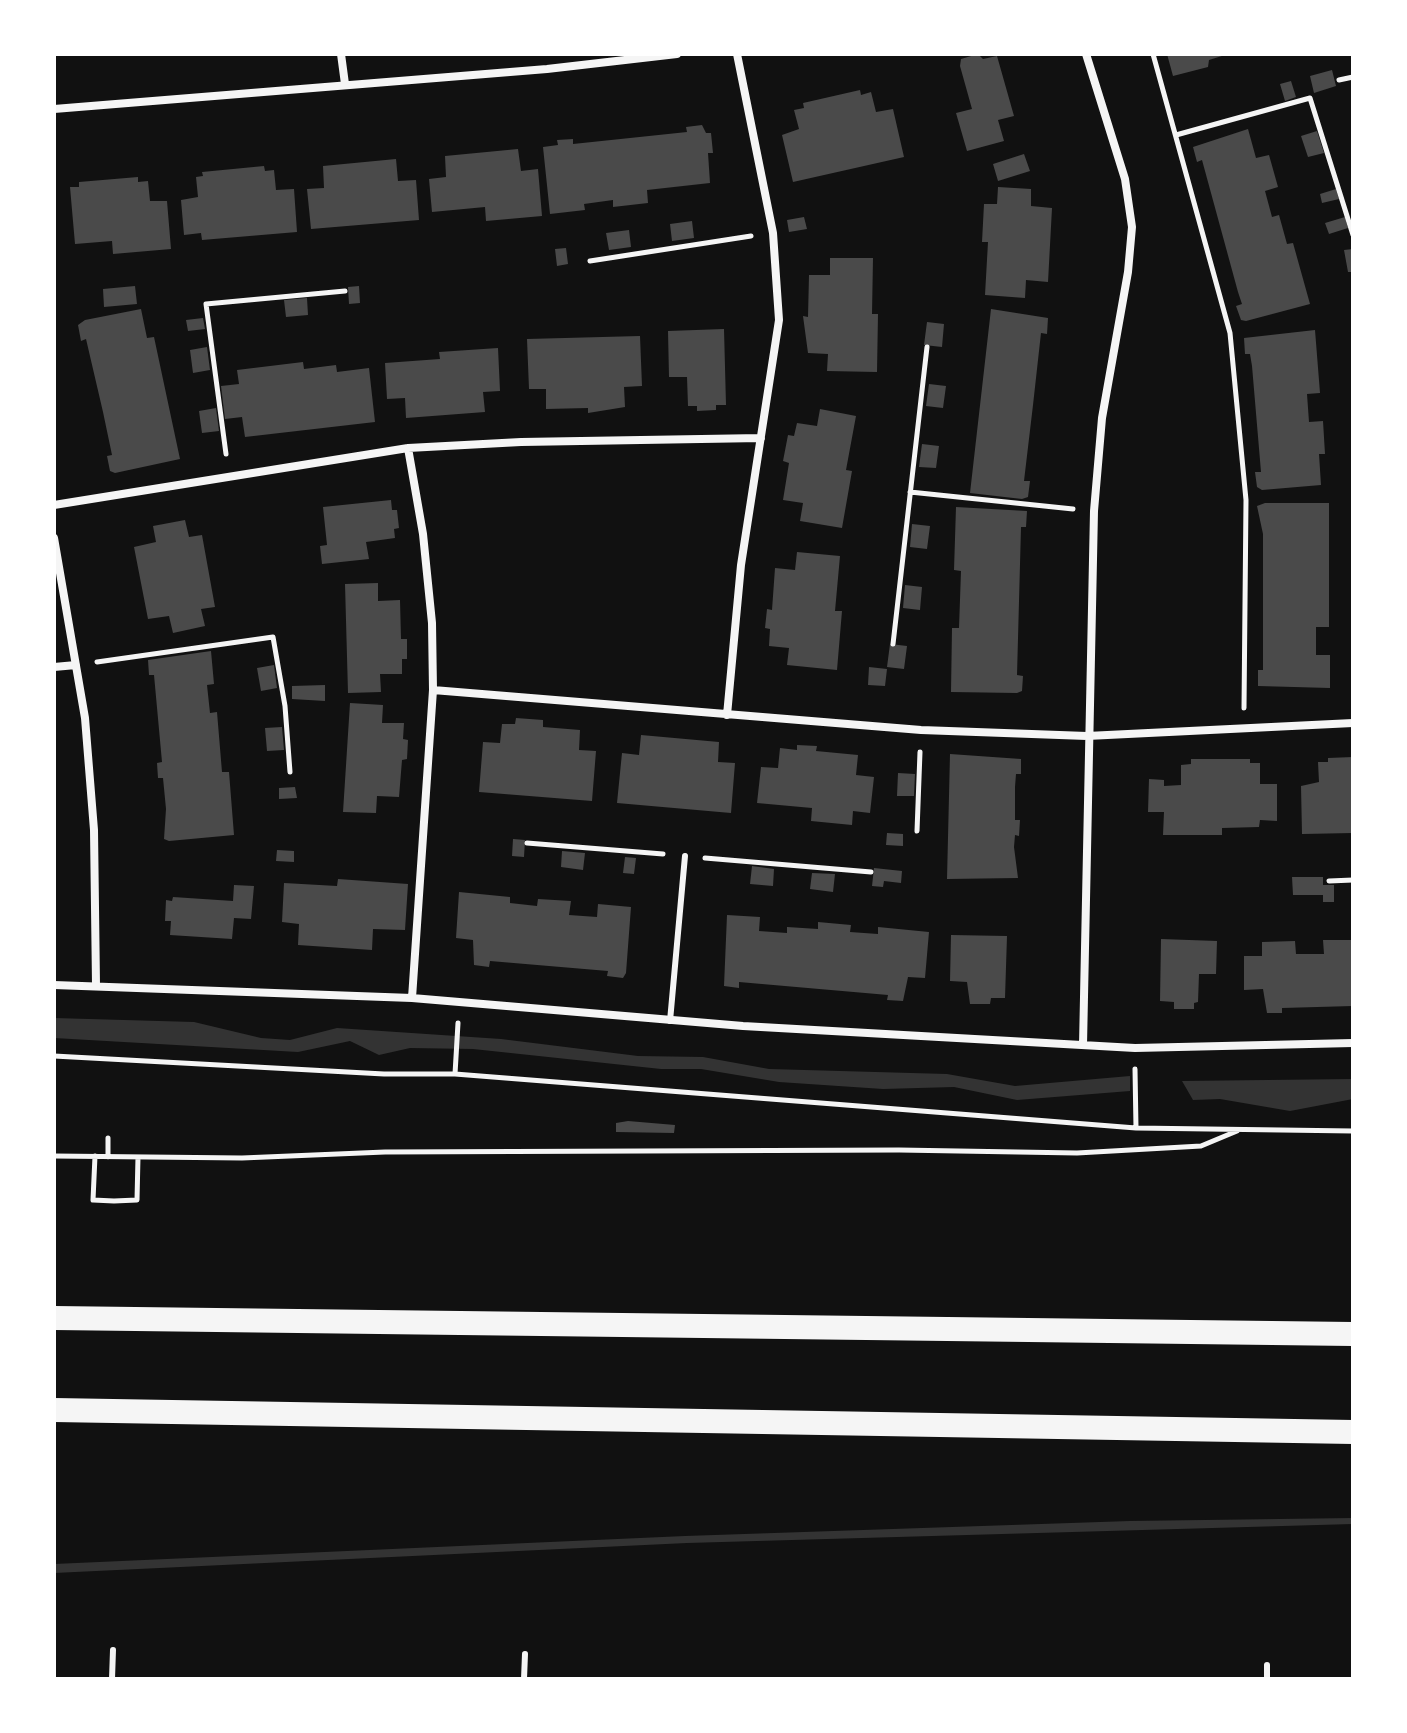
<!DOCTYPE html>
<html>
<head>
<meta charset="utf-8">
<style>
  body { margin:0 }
  #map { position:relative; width:1407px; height:1733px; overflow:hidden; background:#111; font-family:Jost,sans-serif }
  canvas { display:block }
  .frame { position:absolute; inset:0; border:56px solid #fff; pointer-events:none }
</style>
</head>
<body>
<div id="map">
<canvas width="1407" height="1733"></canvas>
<div class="frame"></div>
</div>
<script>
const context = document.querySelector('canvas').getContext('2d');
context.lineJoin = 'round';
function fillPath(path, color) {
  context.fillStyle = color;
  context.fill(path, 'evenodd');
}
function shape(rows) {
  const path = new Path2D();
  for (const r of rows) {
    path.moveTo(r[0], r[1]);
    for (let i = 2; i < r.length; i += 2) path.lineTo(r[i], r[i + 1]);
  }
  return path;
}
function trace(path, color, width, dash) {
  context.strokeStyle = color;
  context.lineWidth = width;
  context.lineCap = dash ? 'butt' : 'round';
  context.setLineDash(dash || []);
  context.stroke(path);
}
fillPath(shape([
  [54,1018,194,1022,261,1038,290,1040,337,1028,501,1039,638,1056,703,1057,769,1069,947,1074,1015,1086,1130,1076,1130,1091,1017,1100,954,1087,883,1089,779,1082,701,1069,661,1069,473,1049,410,1048,379,1055,350,1041,298,1052,54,1038],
  [1353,1079,1353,1099,1290,1111,1220,1099,1193,1100,1182,1081],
  [1353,1518,1353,1524,687,1543,54,1573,54,1564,685,1536,1130,1521]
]), '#333');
fillPath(shape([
  [978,54,983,59,997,56,1014,116,998,120,1004,141,967,151,956,113,972,109,960,66,961,59],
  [1167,54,1225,54,1225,55,1209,60,1208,67,1173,76],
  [1332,70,1336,86,1314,93,1310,76],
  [1291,81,1296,97,1285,101,1280,84],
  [860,90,861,95,871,92,876,112,893,109,904,157,793,182,782,135,799,129,794,110,804,108,803,103],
  [702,125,706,133,711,133,713,153,708,153,710,183,647,190,648,203,613,207,613,200,584,204,585,210,550,214,543,147,558,145,557,140,573,139,573,144,687,132,686,127],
  [1248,129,1256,158,1269,155,1278,187,1265,191,1272,217,1279,215,1287,244,1293,243,1310,304,1246,321,1241,320,1236,306,1242,304,1238,292,1202,160,1197,162,1193,147],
  [1317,131,1324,153,1308,157,1301,136],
  [518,149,521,171,538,169,542,216,486,221,485,207,432,212,429,179,446,177,445,156],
  [1024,154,1030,171,998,181,993,164],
  [396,159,398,181,416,180,419,220,311,229,307,189,324,188,323,166],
  [264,166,265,171,274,170,276,190,294,189,297,232,202,240,201,233,184,235,181,200,198,197,196,177,203,176,202,172],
  [138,177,138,182,148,181,150,201,167,201,171,249,113,254,112,241,75,244,70,187,79,187,79,182],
  [998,187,1031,189,1031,206,1052,208,1048,282,1026,280,1025,298,985,295,988,242,982,242,984,204,997,204],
  [1336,189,1339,199,1322,203,1320,194],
  [804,217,807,229,789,232,787,220],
  [1345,217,1348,228,1329,234,1325,223],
  [692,221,694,238,672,241,670,224],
  [629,230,631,247,609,250,606,233],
  [566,248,568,264,557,266,555,249],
  [1353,249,1353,272,1348,272,1344,250],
  [830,258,873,258,872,314,878,314,877,372,827,371,828,354,808,353,803,316,808,317,809,275,830,275],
  [135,286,137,304,104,307,103,289],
  [359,286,360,303,349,304,348,287],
  [307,298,308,315,286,317,284,300],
  [141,309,147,338,154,337,180,459,115,473,110,471,107,456,112,455,103,412,86,339,81,341,78,325,85,320],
  [991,309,1048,318,1047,334,1041,333,1033,405,1024,481,1030,481,1028,497,1022,499,970,493],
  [203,318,205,329,188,331,186,320],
  [927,322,944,324,942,347,924,345],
  [724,329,726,405,716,405,716,410,697,411,697,406,688,406,687,377,669,377,668,331],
  [1315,330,1320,393,1307,394,1309,422,1323,421,1325,454,1319,454,1321,485,1262,490,1257,487,1255,472,1261,472,1252,366,1250,354,1245,354,1244,338],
  [640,336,642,386,624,387,625,407,588,413,588,408,546,409,546,389,529,389,527,339],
  [207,347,210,370,193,373,190,350],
  [498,348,500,391,483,392,485,412,406,418,405,398,387,399,385,363,440,359,439,352],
  [303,362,304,369,336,365,337,372,369,368,375,422,245,437,242,417,225,419,221,386,239,384,237,370],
  [929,384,946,386,943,408,926,406],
  [216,408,219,431,202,433,199,411],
  [820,409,856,416,846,470,852,471,842,528,800,521,803,503,783,500,789,463,783,461,788,435,794,436,797,423,817,426],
  [922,444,939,446,936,468,919,467],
  [391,500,392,510,397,510,399,528,394,529,395,538,366,542,369,559,322,564,320,546,327,545,323,507],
  [1265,503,1329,503,1329,627,1316,627,1316,655,1330,655,1330,688,1258,686,1258,670,1263,670,1263,534,1257,506],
  [956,507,1027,511,1026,527,1021,527,1017,675,1023,676,1022,691,1017,693,951,692,952,628,959,628,961,571,954,570],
  [185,520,189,537,202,535,215,607,201,609,205,626,173,633,169,616,148,619,134,547,156,542,153,526],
  [912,524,930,526,927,549,910,547],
  [797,552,840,556,835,611,842,611,837,670,787,665,789,648,769,646,770,629,765,628,767,609,772,610,775,568,795,570],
  [378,583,378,601,400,600,401,639,407,639,407,659,402,659,402,674,380,674,381,692,348,693,345,584],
  [905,585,922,587,920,610,903,608],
  [890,644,907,646,904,669,887,667],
  [211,651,214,684,207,685,210,713,217,712,222,772,229,772,234,835,169,841,164,839,166,809,163,778,158,778,157,763,162,762,154,675,149,675,148,660],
  [274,665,277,688,261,691,257,668],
  [869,667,887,669,885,686,868,685],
  [325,685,325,701,292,699,292,686],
  [350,703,383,705,382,723,404,723,403,739,408,740,407,759,402,760,399,797,377,796,376,813,343,812],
  [516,718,543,720,543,727,580,730,579,750,596,751,592,801,479,792,483,742,500,743,502,724,515,724],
  [282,727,284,750,267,751,265,728],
  [641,735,719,742,718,762,735,763,731,813,617,803,622,753,639,755],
  [797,745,817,746,816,751,858,755,856,775,874,777,870,813,853,811,852,825,811,821,812,808,757,803,761,767,778,768,780,748,797,750],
  [950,754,1021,759,1021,774,1016,774,1015,787,1015,820,1020,820,1019,836,1015,835,1014,847,1018,878,947,879],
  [1353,757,1353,833,1302,834,1301,786,1319,782,1318,762,1328,762,1328,758],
  [1191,759,1250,759,1250,763,1260,763,1260,784,1277,784,1277,821,1260,820,1259,827,1222,828,1222,835,1163,835,1164,812,1148,812,1149,779,1164,780,1164,786,1181,785,1181,765,1191,764],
  [898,773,915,774,914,796,897,796],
  [295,787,297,798,279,799,279,788],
  [887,833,903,834,903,846,886,845],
  [513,839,525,840,524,857,512,856],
  [277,850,294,851,294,862,276,861],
  [562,851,585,853,583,870,561,867],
  [625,857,636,858,634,874,623,873],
  [752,866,774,869,773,886,750,884],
  [874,868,902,871,901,883,884,881,883,887,872,886],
  [812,873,835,874,833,892,810,889],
  [1292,877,1323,877,1323,885,1334,885,1334,902,1323,902,1323,895,1293,895],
  [338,879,408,884,405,930,373,929,372,950,298,945,299,924,282,922,284,883,337,886],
  [234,885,254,886,251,919,234,918,232,939,170,935,171,921,165,921,166,900,172,901,173,897,233,901],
  [459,892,510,897,510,903,537,906,538,899,571,901,569,915,597,917,598,904,631,907,626,973,623,978,607,976,608,971,490,961,489,967,474,965,473,940,456,938],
  [727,915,760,917,759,931,787,933,787,927,818,929,818,922,851,925,850,932,878,934,878,927,929,932,925,978,908,977,903,1001,887,1000,888,995,739,982,739,988,724,986],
  [951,935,1007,936,1005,998,991,998,990,1004,970,1004,967,982,950,981],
  [1161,939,1217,941,1216,974,1199,974,1198,1002,1194,1003,1194,1009,1174,1009,1174,1002,1160,1001],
  [1323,940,1353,940,1353,1006,1282,1008,1282,1013,1267,1013,1263,989,1244,990,1244,956,1262,956,1262,942,1295,941,1296,954,1324,954],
  [628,1121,675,1125,674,1133,616,1132,616,1123]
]), '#4a4a4a');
trace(shape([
  [1153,54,1230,333,1246,500,1244,708],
  [1339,80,1353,77],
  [1176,135,1310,98,1353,235],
  [590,261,751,236],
  [226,454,206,304,345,291],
  [910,492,1073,509],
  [893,644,927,347],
  [97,662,273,637,285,706,290,772],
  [917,831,920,752],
  [527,843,663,854],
  [705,858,871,872],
  [1329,881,1353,880],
  [54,1056,384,1074,455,1074,1136,1128,1353,1131],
  [1135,1069,1136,1128],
  [455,1074,458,1023],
  [108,1138,108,1157],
  [54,1156,242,1158,385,1152,899,1150,1077,1153,1201,1146,1237,1131],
  [95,1156,93,1200,114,1201,137,1200,138,1157]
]), '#f5f5f5', 5);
trace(shape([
  [670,1021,685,856],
  [112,1679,113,1650],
  [524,1679,525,1654],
  [1267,1679,1267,1665]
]), '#f5f5f5', 6);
trace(shape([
  [341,54,345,84],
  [54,109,547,69,677,54],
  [408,448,423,534,432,623,433,690,412,998],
  [54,505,408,448,521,442,761,438],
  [54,538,85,718,94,830,96,985],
  [54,667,76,665],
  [433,690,921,730,1087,736,1353,723],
  [727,715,741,565,779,320,773,233,737,54],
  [54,985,412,998,743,1026,1135,1048,1353,1043],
  [1083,1045,1094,511,1102,418,1128,272,1132,227,1125,179,1086,54]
]), '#f5f5f5', 8);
trace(shape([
  [54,1318,1353,1334],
  [54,1410,1353,1432]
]), '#f5f5f5', 24);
</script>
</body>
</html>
